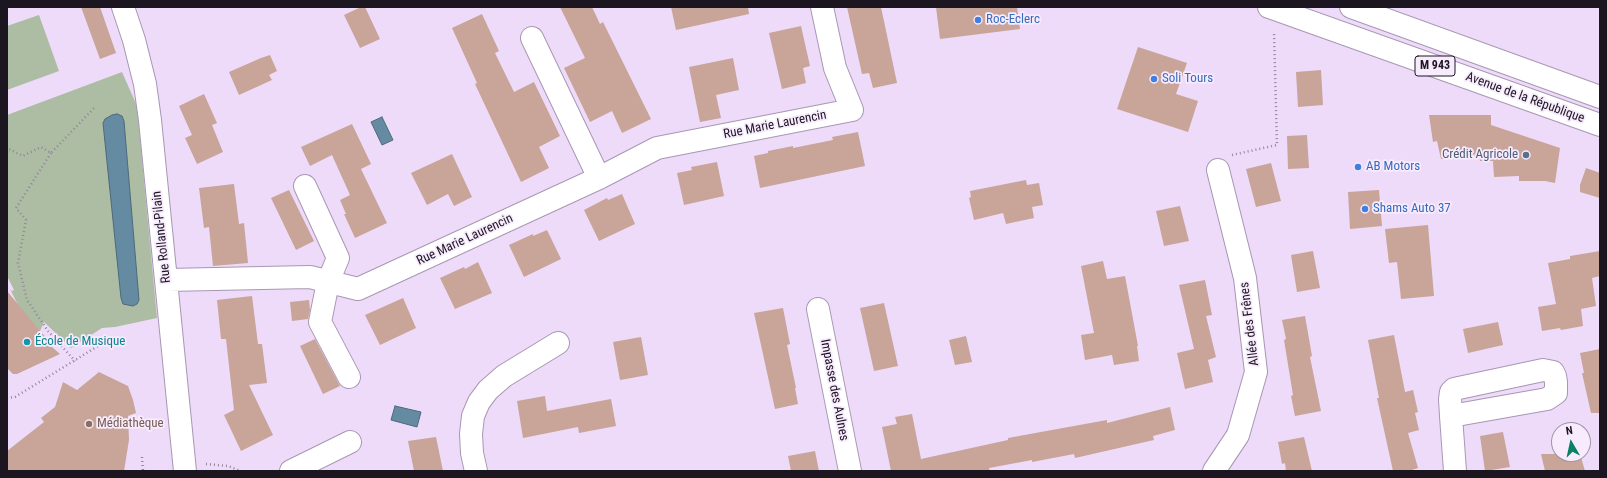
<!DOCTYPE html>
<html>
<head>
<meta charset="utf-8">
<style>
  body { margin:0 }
  #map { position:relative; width:1607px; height:478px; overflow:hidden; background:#eedbf9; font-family:"Roboto Condensed",sans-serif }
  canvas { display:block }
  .frame { position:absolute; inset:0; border:8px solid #1c1620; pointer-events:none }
  .north { position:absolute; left:1551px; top:422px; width:40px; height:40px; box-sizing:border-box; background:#f7ebfd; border:1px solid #9f96a5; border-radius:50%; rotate:351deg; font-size:11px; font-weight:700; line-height:16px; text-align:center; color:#1c1620 }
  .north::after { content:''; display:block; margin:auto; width:14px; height:18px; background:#088263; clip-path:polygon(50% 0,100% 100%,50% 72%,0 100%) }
</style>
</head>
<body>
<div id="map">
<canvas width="1607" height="478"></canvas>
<div class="frame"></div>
<div class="north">N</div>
</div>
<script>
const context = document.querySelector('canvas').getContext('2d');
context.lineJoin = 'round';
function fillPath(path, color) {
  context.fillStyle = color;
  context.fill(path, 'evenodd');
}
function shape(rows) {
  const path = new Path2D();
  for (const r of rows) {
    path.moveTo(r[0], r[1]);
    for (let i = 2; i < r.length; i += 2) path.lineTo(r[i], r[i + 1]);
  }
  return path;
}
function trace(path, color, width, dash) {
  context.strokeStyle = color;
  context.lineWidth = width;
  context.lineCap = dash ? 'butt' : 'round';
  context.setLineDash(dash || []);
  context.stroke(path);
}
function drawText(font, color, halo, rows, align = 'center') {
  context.font = font + ' "Roboto Condensed",sans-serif';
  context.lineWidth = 3.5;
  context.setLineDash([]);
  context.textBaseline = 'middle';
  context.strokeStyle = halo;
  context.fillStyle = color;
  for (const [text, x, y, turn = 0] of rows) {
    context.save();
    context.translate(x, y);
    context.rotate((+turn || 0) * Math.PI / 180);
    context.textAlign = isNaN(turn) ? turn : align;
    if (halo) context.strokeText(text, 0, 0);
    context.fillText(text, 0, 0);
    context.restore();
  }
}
fillPath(shape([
  [39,15,59,71,7,90,7,26],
  [122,72,137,106,157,318,115,327,102,328,71,348,44,322,40,331,18,305,10,289,12,291,14,290,7,276,7,115]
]), '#acbda4');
const water = shape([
  [117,114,122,116,124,121,139,300,137,304,133,306,123,304,121,298,103,123,105,119,112,115,117,114],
  [382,117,393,140,382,145,371,122,382,117],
  [395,406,421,412,417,427,391,420,395,406]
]);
fillPath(water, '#658ba3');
trace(water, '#4f687c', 1);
fillPath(shape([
  [81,7,100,7,116,53,100,59],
  [361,7,365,7,380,39,360,48,344,15],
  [560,7,592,7,600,24,603,22,651,119,622,133,612,111,590,122,564,68,585,58],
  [671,7,748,7,749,14,676,30],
  [847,7,881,7,897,83,873,88,869,73,862,74],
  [936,7,1017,7,1020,29,940,39],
  [482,14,499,51,495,53,514,92,534,82,560,136,539,147,549,168,521,182,475,84,477,83,452,28],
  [801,26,810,66,803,68,806,83,782,89,769,33],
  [1138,47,1187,63,1176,94,1198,101,1188,132,1117,109],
  [270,55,277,71,269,75,272,80,239,95,229,72,261,58],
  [733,58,739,90,716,95,721,118,700,122,689,67],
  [1321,70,1323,105,1298,107,1296,72],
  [204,94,217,123,212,125,223,152,197,164,185,138,192,135,179,106],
  [1429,115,1491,115,1491,125,1560,148,1555,183,1545,181,1519,181,1519,176,1494,177,1493,161,1480,161,1480,154,1441,159,1437,141,1433,142],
  [352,124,371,164,361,169,387,223,355,238,344,214,346,214,340,200,350,195,332,155,310,166,301,147],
  [858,132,865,166,760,188,754,156,768,153,768,151,793,146,793,148,833,140,832,137],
  [1307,135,1309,168,1288,169,1287,136],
  [452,154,472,197,454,206,448,194,427,205,411,173],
  [717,162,724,196,684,205,677,173,692,170,691,167],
  [1271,163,1281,201,1256,207,1246,169],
  [1586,168,1600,173,1600,198,1580,192,1580,185],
  [1026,180,1027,185,1039,183,1043,205,1032,207,1034,218,1006,224,1003,213,974,220,969,198,971,197,970,191],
  [234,184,239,224,244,223,248,263,213,266,209,227,204,228,199,188],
  [289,190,314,241,296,250,271,198],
  [1379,190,1382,226,1350,229,1348,192],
  [622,194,635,224,599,241,584,210,607,198,608,200],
  [1180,206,1189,241,1164,246,1156,211],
  [1428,225,1434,296,1401,299,1397,262,1389,263,1385,229],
  [547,230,561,259,524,277,509,245,533,234,533,236],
  [1313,251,1320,288,1297,292,1291,255],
  [1600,251,1600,276,1592,278,1596,306,1581,309,1583,326,1561,330,1560,328,1542,331,1538,307,1556,304,1548,263,1570,259,1570,256],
  [1103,261,1107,279,1125,276,1138,346,1137,346,1139,361,1114,365,1112,355,1085,360,1081,335,1094,333,1081,266],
  [478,262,492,293,455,309,440,278,464,267,465,269],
  [1205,280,1212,315,1206,316,1216,357,1208,360,1213,382,1185,389,1177,353,1194,349,1179,285],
  [7,291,47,339,44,340,60,354,17,374,13,374,7,368],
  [252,296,258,344,262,344,267,383,249,385,273,435,241,451,224,415,234,410,226,339,221,339,217,300],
  [403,298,416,328,380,345,365,315],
  [309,300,310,310,308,319,292,321,290,302],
  [884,303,898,366,874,371,860,308],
  [783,308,790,344,787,345,796,388,795,388,798,404,775,409,754,313],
  [1305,316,1312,356,1310,357,1321,411,1295,416,1291,396,1293,395,1284,340,1286,339,1282,320],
  [1498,322,1503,345,1468,353,1463,329],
  [1394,335,1405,392,1413,390,1418,412,1415,413,1419,430,1408,433,1418,468,1409,471,1393,471,1377,398,1379,398,1368,340],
  [966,336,972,362,955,365,949,340],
  [641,337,648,375,620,380,613,342],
  [315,339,340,386,323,394,300,346],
  [1600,349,1600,413,1591,413,1582,373,1584,373,1580,353],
  [99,372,128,386,133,400,136,413,128,416,129,440,124,471,7,471,7,451,44,422,41,418,55,407,63,382,77,390],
  [545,396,547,411,611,399,616,426,579,433,578,427,523,438,517,401],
  [1170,407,1175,430,1153,436,1154,440,1075,458,1074,454,1032,462,1032,460,989,468,990,471,891,471,882,427,897,424,895,417,912,414,921,459,1008,440,1008,438,1107,420,1107,423],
  [1503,432,1510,467,1485,471,1480,436],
  [436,437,443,471,414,471,408,441],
  [1304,437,1312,471,1286,471,1285,463,1282,464,1278,442],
  [815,451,819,471,791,471,788,456],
  [1541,454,1580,454,1585,471,1545,471]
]), '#c8a499');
const minor = shape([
  [123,7,134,40,145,84,150,120,185,471],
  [532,38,599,178],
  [305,186,338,258,328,282,320,322,349,377],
  [167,280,310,277,358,289,599,178,657,148,852,110,835,68,822,7],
  [818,309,850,471],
  [1451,416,1547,399,1556,393,1556,382,1555,376,1553,372,1543,370,1454,389,1451,392,1450,399,1451,416,1455,471],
  [291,471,350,442],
  [476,471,472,453,471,434,473,416,479,402,488,390,504,376,558,343],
  [1214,471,1238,435,1256,372,1245,278,1218,170]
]);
const major = shape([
  [1269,7,1600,125],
  [1351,7,1600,97]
]);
trace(minor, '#a897b3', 24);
trace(major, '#a897b3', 24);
trace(shape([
  [7,152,9,149,23,156,41,147,51,153,95,107],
  [51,153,16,208,26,220,18,263,27,300,48,331,75,361],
  [1232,155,1277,145,1274,32],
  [7,398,15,397,111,338],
  [142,457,143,471],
  [206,464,228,466,241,471]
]), '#92859a', 2.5, [1, 3]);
trace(minor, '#fff', 22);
trace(major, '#fff', 22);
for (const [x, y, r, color] of [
  [978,20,4,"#3f7fe0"],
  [1154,79,4,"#3f7fe0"],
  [1526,155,4,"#5c6f8a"],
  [1358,167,4,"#3f7fe0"],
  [1365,209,4,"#3f7fe0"],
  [27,342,4,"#0f9aa8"],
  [89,424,4,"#8d6e63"]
]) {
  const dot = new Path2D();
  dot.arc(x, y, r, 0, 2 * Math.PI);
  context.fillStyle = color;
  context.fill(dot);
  trace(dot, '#f7ebfd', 1.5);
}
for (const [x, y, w] of [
  [1435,66,40]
]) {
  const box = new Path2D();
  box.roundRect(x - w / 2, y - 10, w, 20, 3);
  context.fillStyle = '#f7ebfd';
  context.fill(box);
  trace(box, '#1c1620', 1);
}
drawText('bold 12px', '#1c1620', null, [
  ["M 943",1435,66]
]);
drawText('13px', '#366cbe', '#f7ebfd', [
  ["Roc-Eclerc",986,20],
  ["Soli Tours",1162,79],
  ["AB Motors",1366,167],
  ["Shams Auto 37",1373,209]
], 'left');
drawText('13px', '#1c1620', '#f7ebfd', [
  ["Avenue de la République",1525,98,20],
  ["Rue Marie Laurencin",775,125,-11],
  ["Rue Rolland-Pilain",162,237,-96],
  ["Rue Marie Laurencin",465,240,-25],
  ["Allée des Frênes",1250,324,-97],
  ["Impasse des Aulnes",834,390,79]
]);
drawText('13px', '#4e5e75', '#f7ebfd', [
  ["Crédit Agricole",1518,155]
], 'right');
drawText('13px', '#0d838f', '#f7ebfd', [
  ["École de Musique",35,342]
], 'left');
drawText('13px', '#785e54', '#f7ebfd', [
  ["Médiathèque",97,424]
], 'left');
</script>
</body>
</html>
